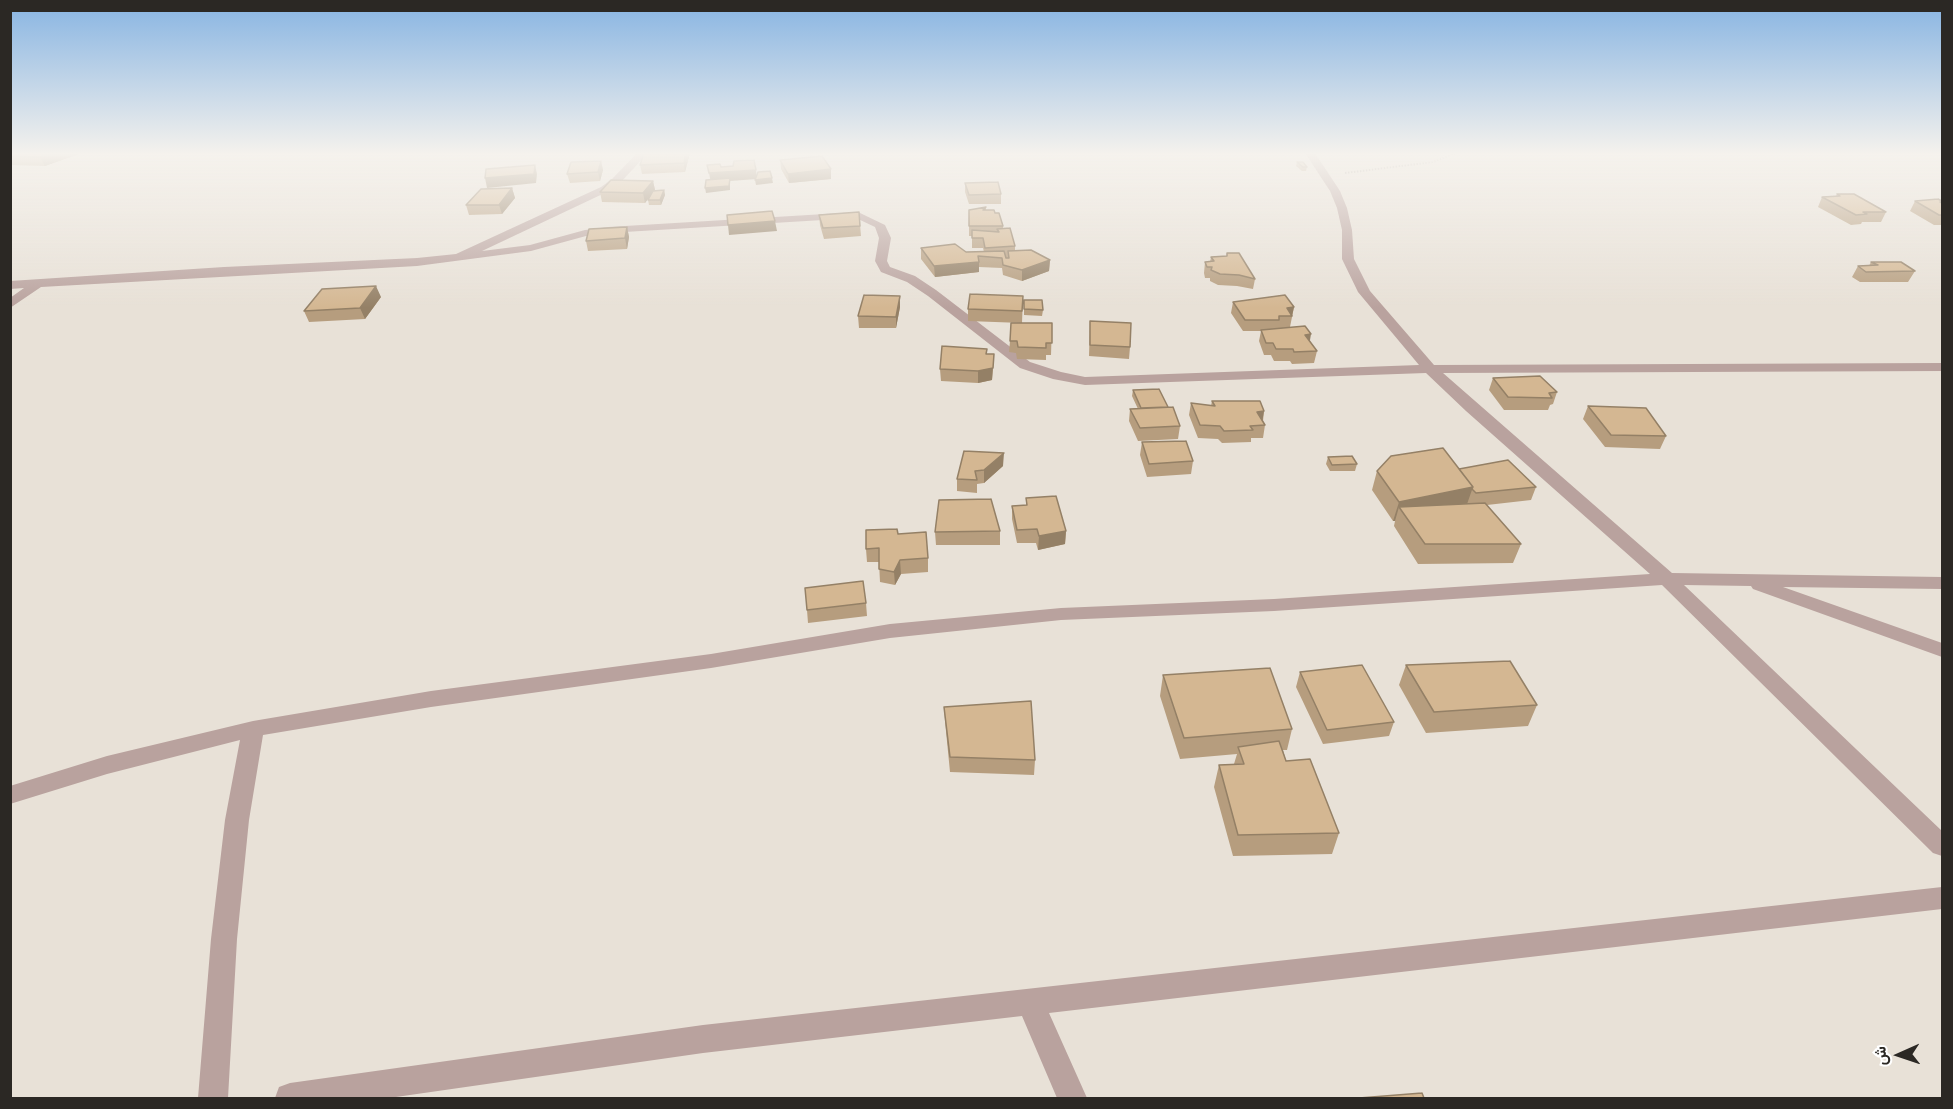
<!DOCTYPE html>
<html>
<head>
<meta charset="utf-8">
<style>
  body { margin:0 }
  #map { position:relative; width:1953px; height:1109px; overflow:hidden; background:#e8e1d7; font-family:"Fira Sans",Vazirmatn,sans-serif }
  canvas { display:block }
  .frame { position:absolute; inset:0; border:12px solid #2b2824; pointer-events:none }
  .north { position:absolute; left:1869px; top:1025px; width:60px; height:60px; -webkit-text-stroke:4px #fff; paint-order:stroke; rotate:267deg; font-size:16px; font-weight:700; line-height:24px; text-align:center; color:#2b2824 }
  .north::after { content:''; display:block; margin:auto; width:21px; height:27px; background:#2b2824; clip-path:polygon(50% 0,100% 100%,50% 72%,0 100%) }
</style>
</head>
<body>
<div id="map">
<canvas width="1953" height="1109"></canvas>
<div class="frame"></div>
<div class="north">ش</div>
</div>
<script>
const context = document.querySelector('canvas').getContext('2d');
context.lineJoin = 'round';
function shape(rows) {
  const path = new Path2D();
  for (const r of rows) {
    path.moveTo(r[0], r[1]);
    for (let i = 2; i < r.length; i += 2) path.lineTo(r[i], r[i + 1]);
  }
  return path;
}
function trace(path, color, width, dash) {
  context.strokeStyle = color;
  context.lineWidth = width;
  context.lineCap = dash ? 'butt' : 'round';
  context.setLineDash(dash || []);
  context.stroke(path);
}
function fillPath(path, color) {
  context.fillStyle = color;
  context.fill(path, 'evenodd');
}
trace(shape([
  [1345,173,1433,162,1456,153]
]), '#a6a098', 2, [1.5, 1.5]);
fillPath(shape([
  [637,153,648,153,620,183,609,191,482,251,530,245,585,230,608,227,858,212,885,225,891,238,887,261,890,267,915,276,936,290,1030,362,1061,372,1085,377,1419,365,1358,292,1342,259,1342,230,1337,208,1330,191,1305,153,1315,153,1340,191,1347,208,1352,230,1354,259,1370,291,1434,365,1942,363,1942,371,1443,373,1672,573,1942,577,1942,589,1783,587,1942,643,1942,657,1753,589,1751,586,1684,585,1942,831,1942,856,1933,853,1662,585,1274,611,1061,620,890,638,711,668,431,707,263,735,249,820,237,939,228,1098,198,1098,211,939,225,820,240,740,107,774,10,804,10,786,107,756,253,721,431,691,711,654,890,624,1061,608,1274,599,1650,574,1466,411,1426,373,1085,385,1053,379,1020,368,928,296,907,282,881,272,875,261,879,238,875,227,856,218,608,233,586,236,531,251,417,266,41,287,10,308,10,298,24,288,10,289,10,281,224,267,417,258,456,254,601,187,612,179,637,153],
  [1942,887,1942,909,1049,1013,1087,1098,1057,1098,1022,1016,703,1053,389,1098,275,1098,279,1087,290,1083,703,1025,1942,887]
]), '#b9a29e');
fillPath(shape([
  [644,153,690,153,685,172,642,174,640,165],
  [734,153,760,153,734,154],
  [10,154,79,154,45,166,10,165],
  [780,160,831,169,831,179,789,183,781,169],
  [601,161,603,170,600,181,570,183,567,174],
  [1297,162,1307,167,1306,171,1302,171,1296,166],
  [653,181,655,190,664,190,665,195,661,205,649,205,648,200,650,196,645,203,602,202,600,192],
  [965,183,1001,194,1001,204,969,204,965,192],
  [512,188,515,198,502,214,469,215,466,205],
  [1837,194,1886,212,1881,222,1862,222,1861,224,1851,225,1818,207,1822,197,1836,196],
  [1915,201,1942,203,1942,223,1941,225,1934,225,1910,211],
  [986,207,986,210,995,213,1003,226,1003,229,1015,246,1015,251,1050,260,1049,271,1022,281,1003,275,1002,268,979,267,979,272,935,277,921,259,921,248,966,252,984,252,983,248,972,248,972,236,969,236,969,210],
  [859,212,861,236,824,239,820,225,819,215],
  [627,227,629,237,627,249,588,251,586,241],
  [1227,253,1255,279,1253,289,1237,286,1218,285,1210,281,1210,278,1205,278,1204,273,1205,262,1210,262,1211,257,1227,256],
  [1871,262,1915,271,1908,282,1860,282,1852,277,1858,266,1869,266],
  [1023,296,1022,323,968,321,968,309],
  [381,297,365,319,309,322,304,311],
  [1024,300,1043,310,1042,316,1024,315],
  [1233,302,1294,307,1290,327,1310,341,1317,351,1314,363,1292,364,1290,361,1274,361,1271,355,1264,355,1259,341,1261,331,1243,331,1231,313],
  [900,307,896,328,859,328,858,316],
  [1090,321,1130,347,1129,359,1089,356],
  [1052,323,1051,355,1046,355,1046,360,1017,359,1016,353,1009,352,1010,341],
  [987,354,994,354,992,380,978,383,941,381,940,369],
  [1493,378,1557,392,1553,404,1550,405,1548,410,1504,410,1489,390],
  [1133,390,1168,407,1180,426,1178,439,1138,441,1129,421,1130,409,1138,409,1132,396],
  [1212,401,1264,411,1263,421,1265,425,1263,438,1251,438,1251,442,1222,443,1218,439,1198,438,1189,415,1191,403,1211,406],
  [1588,406,1666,436,1660,449,1605,447,1583,419],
  [1142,442,1193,461,1191,474,1147,477,1140,455],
  [964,451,1003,466,984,483,977,484,977,493,957,491,957,479],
  [1328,457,1357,464,1355,471,1330,471,1326,464],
  [1459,469,1536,487,1531,500,1487,505,1521,544,1513,563,1418,564,1394,526,1395,521,1393,521,1372,490,1377,471],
  [1026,498,1066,531,1065,544,1038,550,1036,543,1017,543,1012,519,1012,506,1026,505],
  [1000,531,1000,545,936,545,935,532],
  [898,534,928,558,928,572,901,574,895,585,880,582,879,562,867,562,866,549],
  [866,603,867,616,808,623,807,610],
  [1406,665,1537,705,1528,726,1426,733,1399,685],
  [1300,672,1394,722,1389,736,1323,744,1296,687],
  [1163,675,1292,729,1287,750,1283,750,1286,761,1339,833,1332,854,1233,856,1214,787,1219,765,1234,764,1237,754,1180,759,1160,696],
  [944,707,1035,760,1034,775,950,772,945,721]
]), '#b69d7e');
fillPath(shape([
  [52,153,78,153,79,154,45,166,40,157],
  [686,153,690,153,685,172,684,163],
  [601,161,603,170,600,181,598,172],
  [535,165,537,174,536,183,487,188,485,178],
  [831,169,831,179,789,183,788,174],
  [756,170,757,179,730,181,730,190,706,193,705,188,711,183,709,173],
  [772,178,773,183,756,185,755,180],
  [653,181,655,190,645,203,643,193],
  [512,188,515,198,502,214,499,205],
  [664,190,665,195,661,205,660,200],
  [775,221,777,231,729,235,728,225],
  [627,227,629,237,627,249,625,238],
  [1050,260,1049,271,1022,281,1022,270],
  [979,262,979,272,935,277,934,266],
  [376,286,381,297,365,319,360,308],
  [900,296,900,307,896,328,896,317],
  [1294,307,1292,316,1287,308],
  [1311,334,1309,346,1305,335],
  [994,354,992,380,978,383,978,371],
  [1264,411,1262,423,1257,412],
  [1004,453,1003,466,984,483,984,470],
  [1473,487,1466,507,1399,507,1395,521,1393,521,1399,502],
  [1066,531,1065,544,1038,550,1039,536],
  [900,560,901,574,895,585,894,572]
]), '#948066');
const building = shape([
  [14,153,52,153,40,157,10,156,10,154,14,153],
  [644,153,686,153,684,163,640,165,644,153],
  [822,156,831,169,788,174,780,160,822,156],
  [754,160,756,170,709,173,707,165,720,164,721,167,733,166,734,161,754,160],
  [601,161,598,172,567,174,571,162,601,161],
  [1297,162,1303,162,1307,167,1303,167,1297,162],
  [535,165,534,174,485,178,486,169,535,165],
  [770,171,772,178,755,180,758,172,770,171],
  [730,178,729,186,705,188,706,180,730,178],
  [611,180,653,181,643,193,600,192,611,180],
  [998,182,1001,194,969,195,965,183,998,182],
  [512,188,499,205,466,205,481,189,512,188],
  [664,190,660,200,648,200,653,191,664,190],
  [1837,194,1854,194,1886,212,1863,212,1867,214,1856,215,1822,197,1840,196,1837,194],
  [1938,199,1942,201,1940,202,1942,203,1942,215,1939,215,1915,201,1938,199],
  [986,207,983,210,994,210,995,213,999,213,1003,226,969,226,969,210,986,207],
  [772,211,775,221,728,225,727,215,772,211],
  [859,212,860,226,823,228,819,215,859,212],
  [627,227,625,238,586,241,589,229,627,227],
  [1010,228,1015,246,985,248,983,238,972,238,972,230,999,232,997,229,1010,228],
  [955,244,966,252,1004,251,1006,258,1009,258,1008,251,1031,250,1050,260,1022,270,1003,265,1002,258,978,256,979,262,934,266,921,248,955,244],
  [1227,253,1239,253,1255,279,1239,275,1220,274,1211,270,1212,267,1207,267,1205,262,1214,261,1211,257,1227,256,1227,253],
  [1871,262,1901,262,1915,271,1866,272,1858,266,1878,265,1871,262],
  [376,286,360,308,304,311,322,289,376,286],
  [970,294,1023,296,1022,311,968,309,970,294],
  [864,295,900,296,896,317,858,316,864,295],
  [1285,295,1294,307,1287,308,1292,316,1279,316,1279,320,1245,320,1233,302,1285,295],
  [1024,300,1042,300,1043,310,1024,309,1024,300],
  [1090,321,1131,323,1130,347,1090,345,1090,321],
  [1011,323,1052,323,1052,343,1046,343,1046,348,1018,347,1017,341,1010,341,1011,323],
  [1305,326,1311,334,1305,335,1317,351,1294,352,1293,349,1276,349,1273,343,1266,343,1261,330,1305,326],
  [942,346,987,349,986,354,994,354,993,368,978,371,940,369,942,346],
  [1540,376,1557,392,1549,393,1552,398,1508,397,1493,378,1540,376],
  [1159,389,1168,407,1141,408,1133,390,1159,389],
  [1212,401,1260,401,1264,411,1257,412,1265,425,1250,426,1253,430,1224,431,1220,426,1200,425,1191,403,1215,406,1212,401],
  [1588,406,1646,408,1666,436,1611,435,1588,406],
  [1173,407,1180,426,1140,428,1130,409,1173,407],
  [1186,441,1193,461,1149,464,1142,442,1186,441],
  [1443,448,1473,487,1399,502,1377,471,1391,456,1443,448],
  [964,451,1004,453,984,470,975,471,977,480,957,479,964,451],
  [1352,456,1357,464,1332,465,1328,457,1352,456],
  [1508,460,1536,487,1476,493,1472,489,1473,487,1459,469,1508,460],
  [1056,496,1066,531,1039,536,1037,529,1017,530,1012,506,1027,505,1026,498,1056,496],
  [991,499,1000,531,935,532,939,500,991,499],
  [1485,503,1521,544,1425,544,1399,507,1485,503],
  [897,529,898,534,926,532,928,558,900,560,894,572,879,569,879,548,866,549,866,530,897,529],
  [863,581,866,603,807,610,805,588,863,581],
  [1510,661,1537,705,1434,712,1406,665,1510,661],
  [1362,665,1394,722,1327,730,1300,672,1362,665],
  [1270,668,1292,729,1184,738,1163,675,1270,668],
  [1031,701,1035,760,950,757,944,707,1031,701],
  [1279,741,1286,761,1310,759,1339,833,1238,835,1219,765,1244,764,1238,747,1279,741],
  [1422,1093,1424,1098,1359,1098,1422,1093]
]);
fillPath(building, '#d4b792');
trace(building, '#948066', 1.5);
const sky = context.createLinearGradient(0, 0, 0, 308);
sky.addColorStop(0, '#87b4e2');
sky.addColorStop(0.5, '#f5f2ed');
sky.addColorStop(1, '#f5f2ed00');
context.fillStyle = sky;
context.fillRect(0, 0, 1953, 308);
</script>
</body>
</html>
